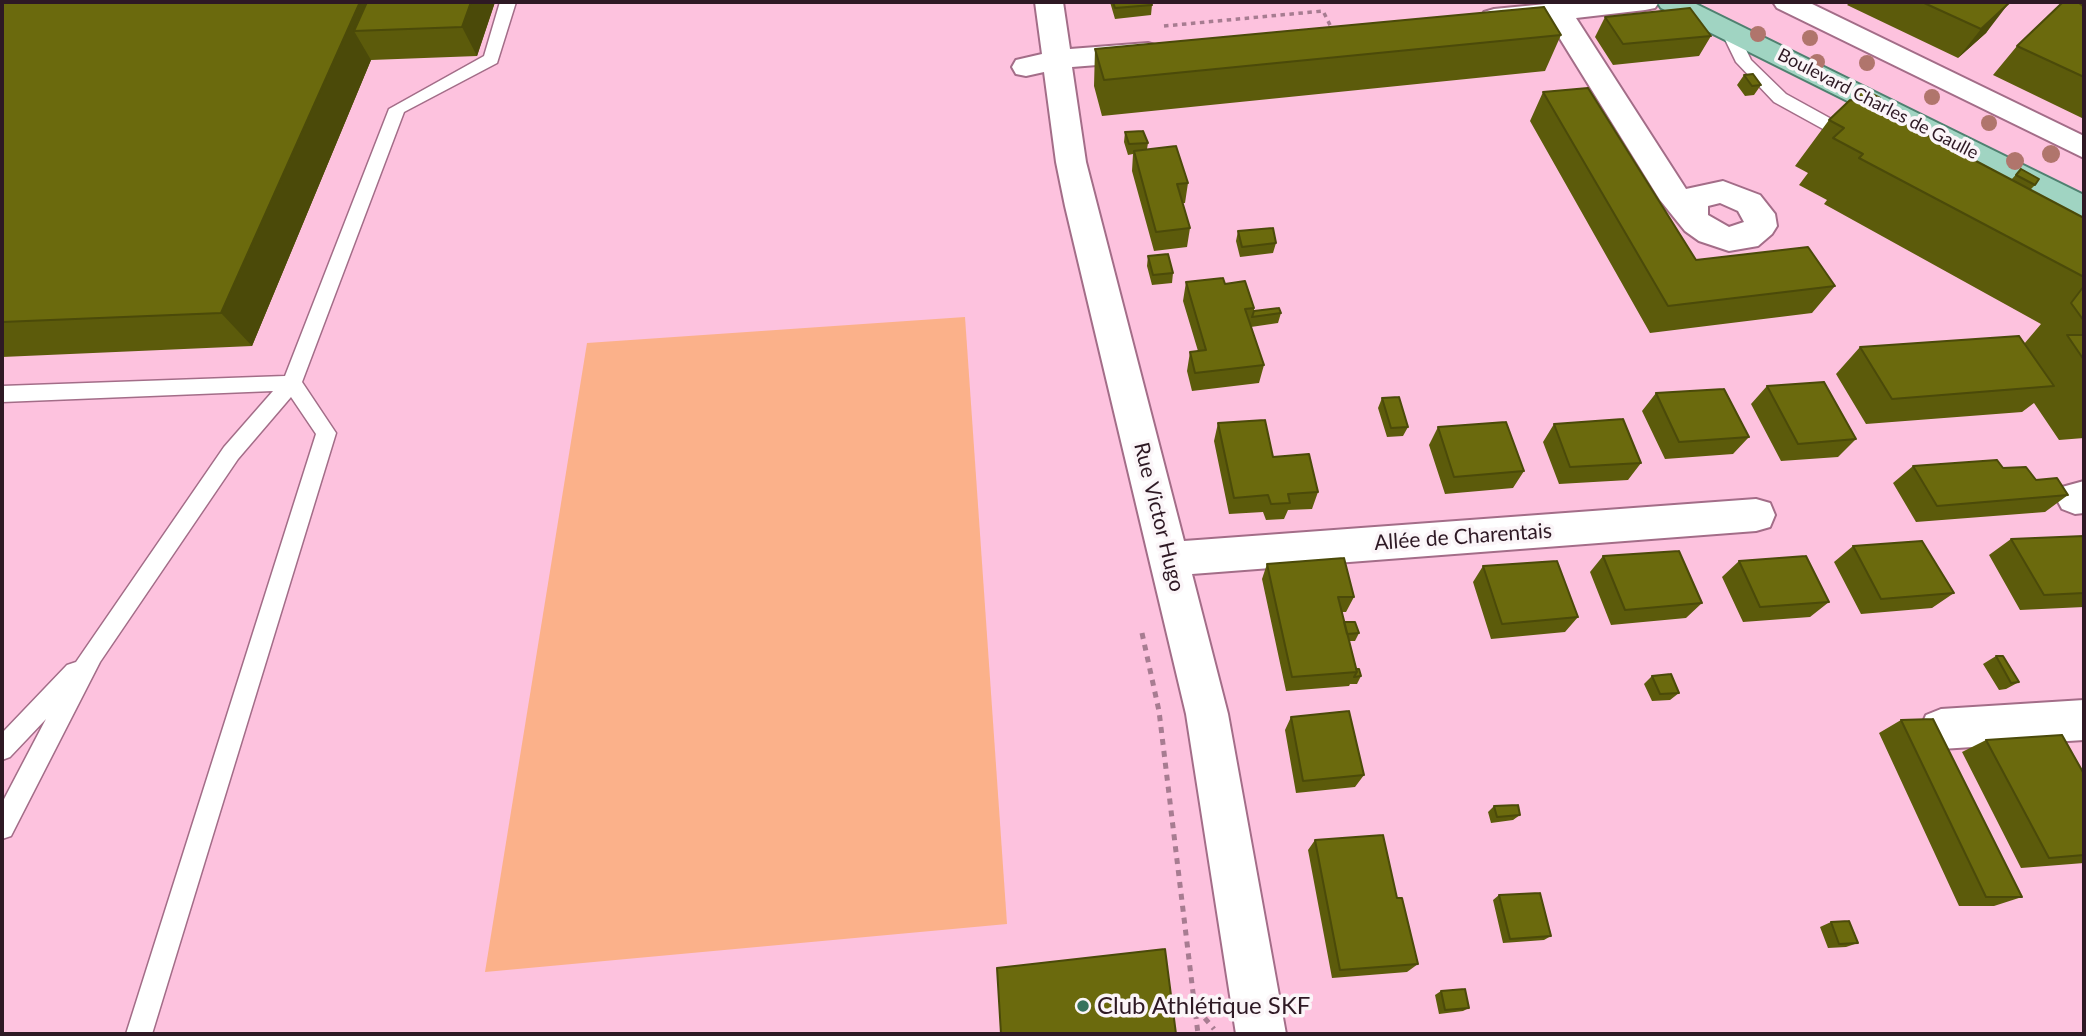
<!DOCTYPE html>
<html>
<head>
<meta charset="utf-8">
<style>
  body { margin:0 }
  #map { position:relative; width:2086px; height:1036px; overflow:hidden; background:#fdc2de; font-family:Lato,sans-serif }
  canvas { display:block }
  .frame { position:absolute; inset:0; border:4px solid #2e1924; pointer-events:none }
</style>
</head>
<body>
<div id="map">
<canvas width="2086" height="1036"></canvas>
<div class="frame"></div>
</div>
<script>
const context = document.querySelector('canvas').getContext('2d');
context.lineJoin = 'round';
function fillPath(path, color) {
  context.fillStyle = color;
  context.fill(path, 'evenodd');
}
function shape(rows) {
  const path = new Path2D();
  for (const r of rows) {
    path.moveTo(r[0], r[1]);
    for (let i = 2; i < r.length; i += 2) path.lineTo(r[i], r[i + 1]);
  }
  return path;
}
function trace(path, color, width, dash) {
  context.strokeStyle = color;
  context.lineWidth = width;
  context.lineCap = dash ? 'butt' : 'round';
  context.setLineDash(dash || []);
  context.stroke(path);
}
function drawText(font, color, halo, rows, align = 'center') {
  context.font = font + ' Lato,sans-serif';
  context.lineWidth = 7;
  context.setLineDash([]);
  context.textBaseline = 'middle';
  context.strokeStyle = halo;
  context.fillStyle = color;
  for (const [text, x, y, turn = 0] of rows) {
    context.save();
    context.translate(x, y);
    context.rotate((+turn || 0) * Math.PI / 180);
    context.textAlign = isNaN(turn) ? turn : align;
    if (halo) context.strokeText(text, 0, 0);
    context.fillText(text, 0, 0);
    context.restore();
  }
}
fillPath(shape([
  [965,317,1007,924,485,972,587,343]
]), '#fbb18a');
const service = shape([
  [500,2,516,2,497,63,404,112,302,382,336,433,152,1034,126,1034,316,434,291,397,238,459,100,662,11,836,2,839,2,803,46,719,10,757,2,760,2,733,67,665,76,662,224,447,273,391,2,402,2,386,285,376,389,109,484,56,500,2],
  [1728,24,1736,29,1751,60,1786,94,1855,132,1855,140,1843,140,1774,102,1736,62,1720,29,1728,24]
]);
const minor = shape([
  [1035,2,1063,2,1070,49,1148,43,1158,46,1162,52,1158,58,1148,61,1072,67,1086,162,1184,541,1756,499,1770,503,1775,515,1770,527,1756,531,1192,574,1228,714,1286,1034,1236,1034,1186,714,1065,206,1056,162,1044,72,1026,76,1016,74,1012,67,1016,60,1042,54,1035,2],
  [1567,2,1659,2,1655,8,1645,10,1576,18,1686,189,1723,181,1760,195,1775,214,1777,226,1772,234,1758,246,1729,251,1699,241,1685,231,1660,200,1549,21,1494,27,1484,24,1480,18,1484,12,1494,9,1567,2],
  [1720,203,1738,211,1744,222,1729,227,1708,215,1708,206,1720,203],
  [1773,2,1808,2,2084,136,2084,158,1777,8,1773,2],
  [2084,481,2084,513,2075,514,2062,509,2056,498,2062,487,2084,481],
  [2084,700,2084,740,1941,749,1926,743,1920,729,1926,715,1941,709,2084,700]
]);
const primary = shape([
  [1657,2,1692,2,2084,195,2084,219,1661,8,1657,2]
]);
trace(service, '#a36d88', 3);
trace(minor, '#a36d88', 4);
trace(primary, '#4f8070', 4);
trace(shape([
  [1164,26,1323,11,1334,33]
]), '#a77c91', 3.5, [4.5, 4.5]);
trace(shape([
  [1142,633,1159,711,1198,1034],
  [1197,1009,1214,1029]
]), '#a77c91', 5, [6, 6]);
fillPath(service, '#fff');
fillPath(minor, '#fff');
fillPath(primary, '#a0d4c2');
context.fillStyle = '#b0756c';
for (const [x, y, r] of [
  [1758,34,8],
  [1810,38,8],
  [1817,62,8],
  [1867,63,8],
  [1932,97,8],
  [1989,123,8],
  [2051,154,9],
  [2015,161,9]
]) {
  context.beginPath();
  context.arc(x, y, r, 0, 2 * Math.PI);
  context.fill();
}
fillPath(shape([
  [2,2,495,2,477,56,371,60,252,346,2,357],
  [1110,2,1151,2,1152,5,1151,15,1115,19],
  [1850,2,2006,2,1986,33,1958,58,1847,5],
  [2084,7,2084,119,1993,75,2017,46],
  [1605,17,1711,36,1699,56,1613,65,1595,37],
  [1561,35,1545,71,1102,116,1094,86,1095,49],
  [1744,75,1761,85,1754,95,1745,96,1737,85],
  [1543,92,1696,260,1835,286,1812,313,1650,333,1530,121],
  [1857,95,1880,98,1872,107,2011,180,2021,169,2035,185,2030,190,2084,218,2084,438,2059,440,2034,403,2022,412,1866,424,1836,374,1860,347,2024,344,2041,324,1824,204,1827,200,1799,185,1808,173,1795,166,1829,120,1853,100],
  [1125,132,1148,143,1147,149,1188,183,1185,203,1183,203,1190,228,1187,247,1154,251,1132,171,1133,154,1128,155,1124,142],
  [1238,231,1276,243,1273,253,1240,257,1236,241],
  [1148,256,1173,273,1172,283,1152,285,1147,266],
  [1186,282,1225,284,1254,308,1254,311,1281,313,1278,323,1251,327,1264,365,1259,383,1192,391,1187,371,1190,352,1198,351,1183,301],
  [1767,386,1856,439,1838,457,1781,461,1751,404],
  [1656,393,1749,437,1733,454,1665,459,1642,411],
  [1382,398,1408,427,1403,436,1387,437,1378,408],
  [1218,423,1273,457,1318,492,1312,509,1288,510,1284,519,1266,520,1263,512,1229,514,1214,441],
  [1554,424,1641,463,1628,480,1559,484,1543,442],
  [1438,427,1524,471,1513,488,1445,494,1429,445],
  [1913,466,2003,468,2036,480,2068,495,2045,512,1916,522,1893,483],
  [2084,536,2084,607,2020,610,1989,555,2011,539],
  [1853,546,1954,593,1932,608,1861,614,1834,562],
  [1603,556,1702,603,1686,618,1611,625,1590,572],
  [1739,561,1829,602,1810,617,1743,622,1722,577],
  [1267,564,1354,597,1346,612,1342,612,1344,622,1359,633,1355,641,1349,641,1356,669,1361,676,1357,684,1350,684,1349,686,1286,691,1262,579],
  [1483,566,1578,617,1565,632,1491,639,1473,582],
  [1996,656,2019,682,2006,689,1999,690,1983,664],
  [1652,676,1679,693,1670,700,1652,701,1644,684],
  [1291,717,1364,775,1355,787,1296,793,1285,730],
  [1901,720,2022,897,1994,906,1959,906,1879,733],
  [1986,740,2084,774,2084,863,2021,868,1962,752],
  [1494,806,1520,815,1513,820,1491,823,1488,812],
  [1315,840,1397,898,1418,964,1407,972,1332,978,1308,850],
  [1499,895,1551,936,1544,940,1503,943,1493,900],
  [1831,922,1858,943,1846,947,1828,948,1820,927],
  [1441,991,1469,1008,1463,1011,1439,1014,1435,995]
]), '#5c5b0b');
fillPath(shape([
  [360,2,395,2,354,31,371,60,252,346,221,313],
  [471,2,495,2,477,56,462,27],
  [2009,3,1986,33,1958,58,1981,29]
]), '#4b4a09');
const building = shape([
  [2,2,360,2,221,313,2,322,2,2],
  [367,2,471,2,462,27,354,31,367,2],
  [1113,2,1151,2,1152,5,1115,8,1113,2],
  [1922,2,2006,2,2009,3,1981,29,1922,2],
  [2063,2,2078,2,2084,7,2084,77,2017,46,2063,2],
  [1544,7,1561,35,1104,80,1095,49,1544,7],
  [1690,8,1711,36,1623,44,1605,17,1690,8],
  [1753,74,1761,85,1752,86,1744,75,1753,74],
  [1588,88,1696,260,1808,247,1835,286,1668,306,1543,92,1588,88],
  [1863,89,1880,98,1875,104,1857,95,1863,89],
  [1850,100,1859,101,1887,114,2084,218,2084,277,1859,158,1863,154,1833,138,1844,128,1829,120,1850,100],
  [1143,131,1148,143,1129,144,1125,132,1143,131],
  [1176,146,1188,183,1177,184,1190,228,1156,232,1134,151,1176,146],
  [2021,169,2039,179,2035,185,2016,175,2021,169],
  [1273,228,1276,243,1242,247,1238,231,1273,228],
  [1168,254,1173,273,1153,275,1148,256,1168,254],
  [1223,278,1225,284,1245,281,1254,308,1245,309,1264,365,1195,373,1190,352,1206,350,1186,282,1223,278],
  [2084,286,2084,321,2071,303,2084,286],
  [1279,308,1281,313,1252,317,1254,311,1279,308],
  [2067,335,2084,335,2084,360,2067,335],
  [2019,336,2054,386,1892,399,1860,347,2019,336],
  [1824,382,1856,439,1798,444,1767,386,1824,382],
  [1724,389,1749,437,1679,442,1656,393,1724,389],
  [1399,397,1408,427,1391,428,1382,398,1399,397],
  [1623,419,1641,463,1570,467,1554,424,1623,419],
  [1265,420,1273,457,1309,454,1318,492,1288,494,1290,503,1271,504,1268,495,1234,498,1218,423,1265,420],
  [1506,422,1524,471,1454,477,1438,427,1506,422],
  [1997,460,2003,468,2026,467,2036,480,2057,478,2068,495,1937,506,1913,466,1997,460],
  [2084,536,2084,593,2044,595,2011,539,2084,536],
  [1922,541,1954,593,1881,599,1853,546,1922,541],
  [1679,551,1702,603,1625,610,1603,556,1679,551],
  [1806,556,1829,602,1760,607,1739,561,1806,556],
  [1344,558,1354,597,1338,597,1357,672,1292,677,1267,564,1344,558],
  [1557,561,1578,617,1502,624,1483,566,1557,561],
  [1344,622,1355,622,1359,633,1347,634,1344,622],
  [1996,656,2003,656,2019,682,2011,683,1996,656],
  [1356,669,1359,669,1361,676,1354,677,1357,672,1356,669],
  [1671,674,1679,693,1660,694,1652,676,1671,674],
  [1349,711,1364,775,1303,781,1291,717,1349,711],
  [1933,719,2022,897,1986,897,1901,720,1933,719],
  [2062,735,2084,774,2084,855,2049,858,1986,740,2062,735],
  [1518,805,1520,815,1497,817,1494,806,1518,805],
  [1383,835,1397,898,1402,898,1418,964,1340,970,1315,840,1383,835],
  [1540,893,1551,936,1510,939,1499,895,1540,893],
  [1849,921,1858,943,1839,944,1831,922,1849,921],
  [1165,949,1176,1034,1001,1034,997,968,1165,949],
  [1465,989,1469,1008,1445,1010,1441,991,1465,989]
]);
fillPath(building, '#6b6a0d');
trace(building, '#4b4a09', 2);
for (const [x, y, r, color] of [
  [1083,1006,7,"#36735e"]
]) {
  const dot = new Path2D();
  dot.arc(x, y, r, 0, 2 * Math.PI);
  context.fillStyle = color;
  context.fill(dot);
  trace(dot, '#fbf5f8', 2.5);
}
drawText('18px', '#2e1924', '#fbf5f8', [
  ["Boulevard Charles de Gaulle",1878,104,27]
]);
drawText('21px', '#2e1924', '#fbf5f8', [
  ["Rue Victor Hugo",1159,517,76],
  ["Allée de Charentais",1463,537,-4]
]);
drawText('24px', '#2e1924', '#fbf5f8', [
  ["Club Athlétique SKF",1097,1006]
], 'left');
</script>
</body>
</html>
